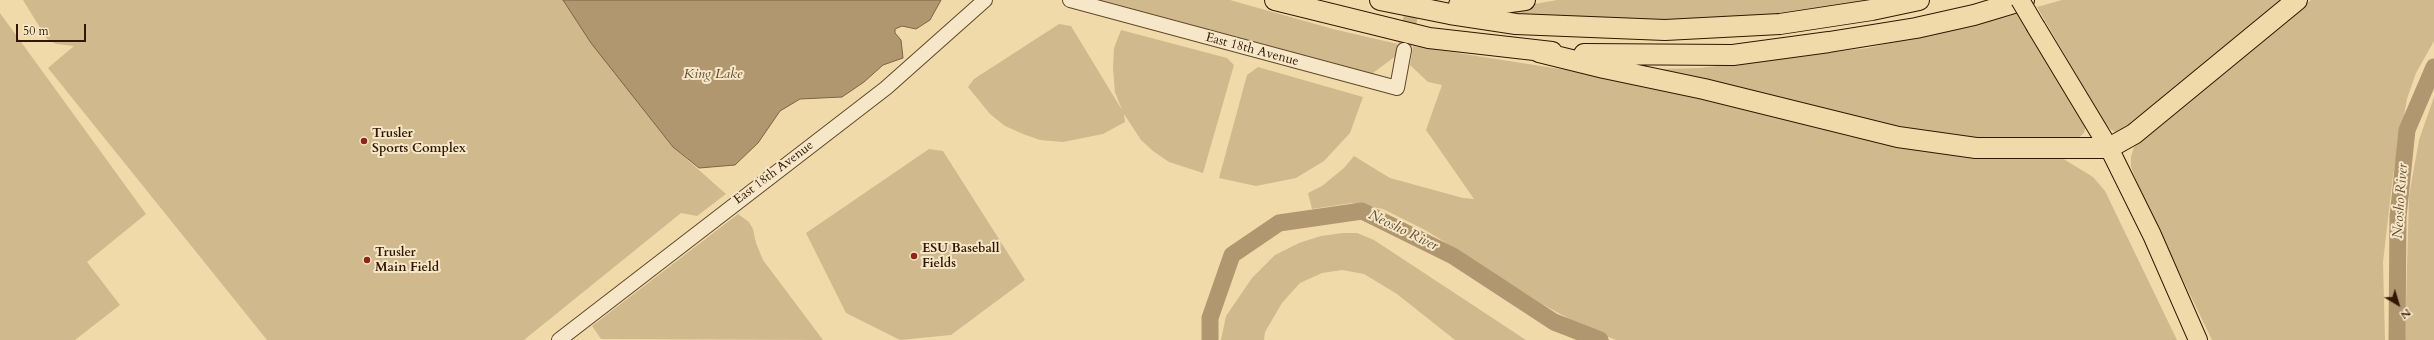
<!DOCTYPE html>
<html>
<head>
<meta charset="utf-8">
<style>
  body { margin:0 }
  #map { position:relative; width:2434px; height:340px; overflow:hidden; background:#f1daaa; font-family:Cardo,serif }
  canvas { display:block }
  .north { position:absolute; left:2378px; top:284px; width:40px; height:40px; -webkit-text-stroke:3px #f6e7c8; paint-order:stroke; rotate:142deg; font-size:11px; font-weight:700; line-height:16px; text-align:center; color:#311600 }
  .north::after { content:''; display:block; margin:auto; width:14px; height:18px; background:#311600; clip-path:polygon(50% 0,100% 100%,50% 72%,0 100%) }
  .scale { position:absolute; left:16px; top:24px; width:70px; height:18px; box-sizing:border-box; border:2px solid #311600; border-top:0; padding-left:5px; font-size:12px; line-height:14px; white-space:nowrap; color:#311600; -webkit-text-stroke:3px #f6e7c8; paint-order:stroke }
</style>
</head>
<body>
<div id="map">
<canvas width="2434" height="340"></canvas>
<div class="north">N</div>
<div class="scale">50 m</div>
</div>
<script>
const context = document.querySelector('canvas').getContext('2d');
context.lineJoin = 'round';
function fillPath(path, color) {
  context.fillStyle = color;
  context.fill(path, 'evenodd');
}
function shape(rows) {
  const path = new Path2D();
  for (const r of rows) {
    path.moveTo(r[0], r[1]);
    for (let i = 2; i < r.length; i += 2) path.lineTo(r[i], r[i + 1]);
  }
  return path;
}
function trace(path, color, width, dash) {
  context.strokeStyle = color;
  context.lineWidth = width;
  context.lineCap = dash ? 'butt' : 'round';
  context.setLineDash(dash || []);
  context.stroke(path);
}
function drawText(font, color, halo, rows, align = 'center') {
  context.font = font + ' Cardo,serif';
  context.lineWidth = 4;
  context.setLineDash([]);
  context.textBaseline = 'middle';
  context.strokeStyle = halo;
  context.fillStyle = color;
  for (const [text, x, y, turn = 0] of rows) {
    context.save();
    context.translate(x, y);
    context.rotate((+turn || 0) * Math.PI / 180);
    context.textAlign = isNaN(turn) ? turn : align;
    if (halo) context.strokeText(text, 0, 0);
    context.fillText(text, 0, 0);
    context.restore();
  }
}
fillPath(shape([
  [23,0,563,0,673,147,726,194,697,216,681,213,524,340,267,340,48,68,74,46,56,44,47,39],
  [1093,0,1230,0,1333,29,1402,45,1401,52,1369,76],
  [1557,0,1875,0,1778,14,1663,22,1531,16,1495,11],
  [2062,0,2293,0,2123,133,2115,132,2110,129,2102,119,2037,7],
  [2311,0,2434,0,2434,41,2416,73,2407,99,2393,176,2383,262,2385,340,2212,340,2142,195,2131,167,2131,157,2134,147,2147,132],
  [0,13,146,214,87,262,120,305,75,340,0,340],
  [2017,14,2086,125,2084,133,2073,143,1943,140,1658,74,1659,69,1700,68,1868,48],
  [1059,24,1071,26,1122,110,1115,92,1113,69,1114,48,1121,30,1227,58,1234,65,1203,173,1169,162,1153,151,1141,140,1124,114,1125,122,1103,134,1063,142,1040,140,1023,134,1005,126,990,114,968,87,974,79],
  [1413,46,1624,79,1675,90,1848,136,1939,152,2062,158,2093,177,2105,191,2177,340,1616,340,1584,327,1542,304,1427,231,1383,209,1352,203,1312,209,1308,193,1322,186,1344,168,1354,156,1390,178,1463,198,1474,199,1426,130,1442,85,1428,82,1410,65],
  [1258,67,1363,97,1350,133,1324,161,1296,178,1256,186,1219,178,1247,75],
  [2434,97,2434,340,2405,340,2409,196,2419,140],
  [929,149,943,151,1025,280,951,335,900,340,846,313,806,233],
  [738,214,749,222,753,229,756,243,763,260,823,340,601,339,592,326],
  [1343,233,1357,233,1374,240,1526,340,1455,340,1397,294,1364,274,1342,270,1322,273,1300,283,1282,303,1265,332,1264,340,1221,340,1226,316,1252,278,1275,255,1299,243,1321,236]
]), '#d0b98d');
const water = shape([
  [563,0,941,0,930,20,916,29,902,26,895,29,895,33,901,40,903,58,883,65,864,82,842,97,800,99,780,111,758,143,735,165,699,168,673,147,591,43,563,0]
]);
fillPath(water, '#b09770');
trace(water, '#7d6343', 1);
trace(shape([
  [1210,340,1210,318,1232,255,1279,223,1362,211,1453,256,1554,322,1600,340],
  [2397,340,2398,217,2407,130,2434,67]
]), '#b09770', 17);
trace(shape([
  [1404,50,1414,0]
]), '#cbb388', 14, [14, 7]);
const minor = shape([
  [1070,0,1397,88,1404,50],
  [559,340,886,88,985,0]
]);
const major = shape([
  [2036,27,2109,148,2152,235,2198,340]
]);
const highway = shape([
  [1275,0,1429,38,1552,52],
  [1380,0,1450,14,1516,24,1665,30,1780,24,1872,10,1919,0],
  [1459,5,1481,6,1525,0],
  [1539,52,1604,68,1704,89,1898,137,1976,148,2109,148,2134,134,2297,0],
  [1584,54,1733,55,1829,42,1916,28,1974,15,2024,0]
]);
trace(minor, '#61472a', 16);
trace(major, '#311600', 20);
trace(highway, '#311600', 22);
trace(minor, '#f6e7c8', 14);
trace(major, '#f1daaa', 18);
trace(highway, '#f1daaa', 20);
const majorBridge = shape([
  [2020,0,2036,27]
]);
trace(majorBridge, '#311600', 20, []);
trace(majorBridge, '#f1daaa', 18);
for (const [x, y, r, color] of [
  [364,141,4,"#8f2418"],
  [914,256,4,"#8f2418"],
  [367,260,4,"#8f2418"]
]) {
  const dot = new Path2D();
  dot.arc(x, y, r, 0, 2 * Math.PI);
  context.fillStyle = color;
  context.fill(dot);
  trace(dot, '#f6e7c8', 1.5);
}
drawText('13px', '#311600', '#f6e7c8', [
  ["East 18th Avenue",1252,50,15],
  ["East 18th Avenue",774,173,-37]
]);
drawText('bold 13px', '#311600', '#f6e7c8', [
  ["Trusler",372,134],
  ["Sports Complex",372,149],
  ["ESU Baseball",922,249],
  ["Fields",922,264],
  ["Trusler",375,253],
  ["Main Field",375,268]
], 'left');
drawText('italic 14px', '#644a2d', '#f6e7c8', [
  ["King Lake",713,75],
  ["Neosho River",2401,201,-86],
  ["Neosho River",1403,231,26]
]);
</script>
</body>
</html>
